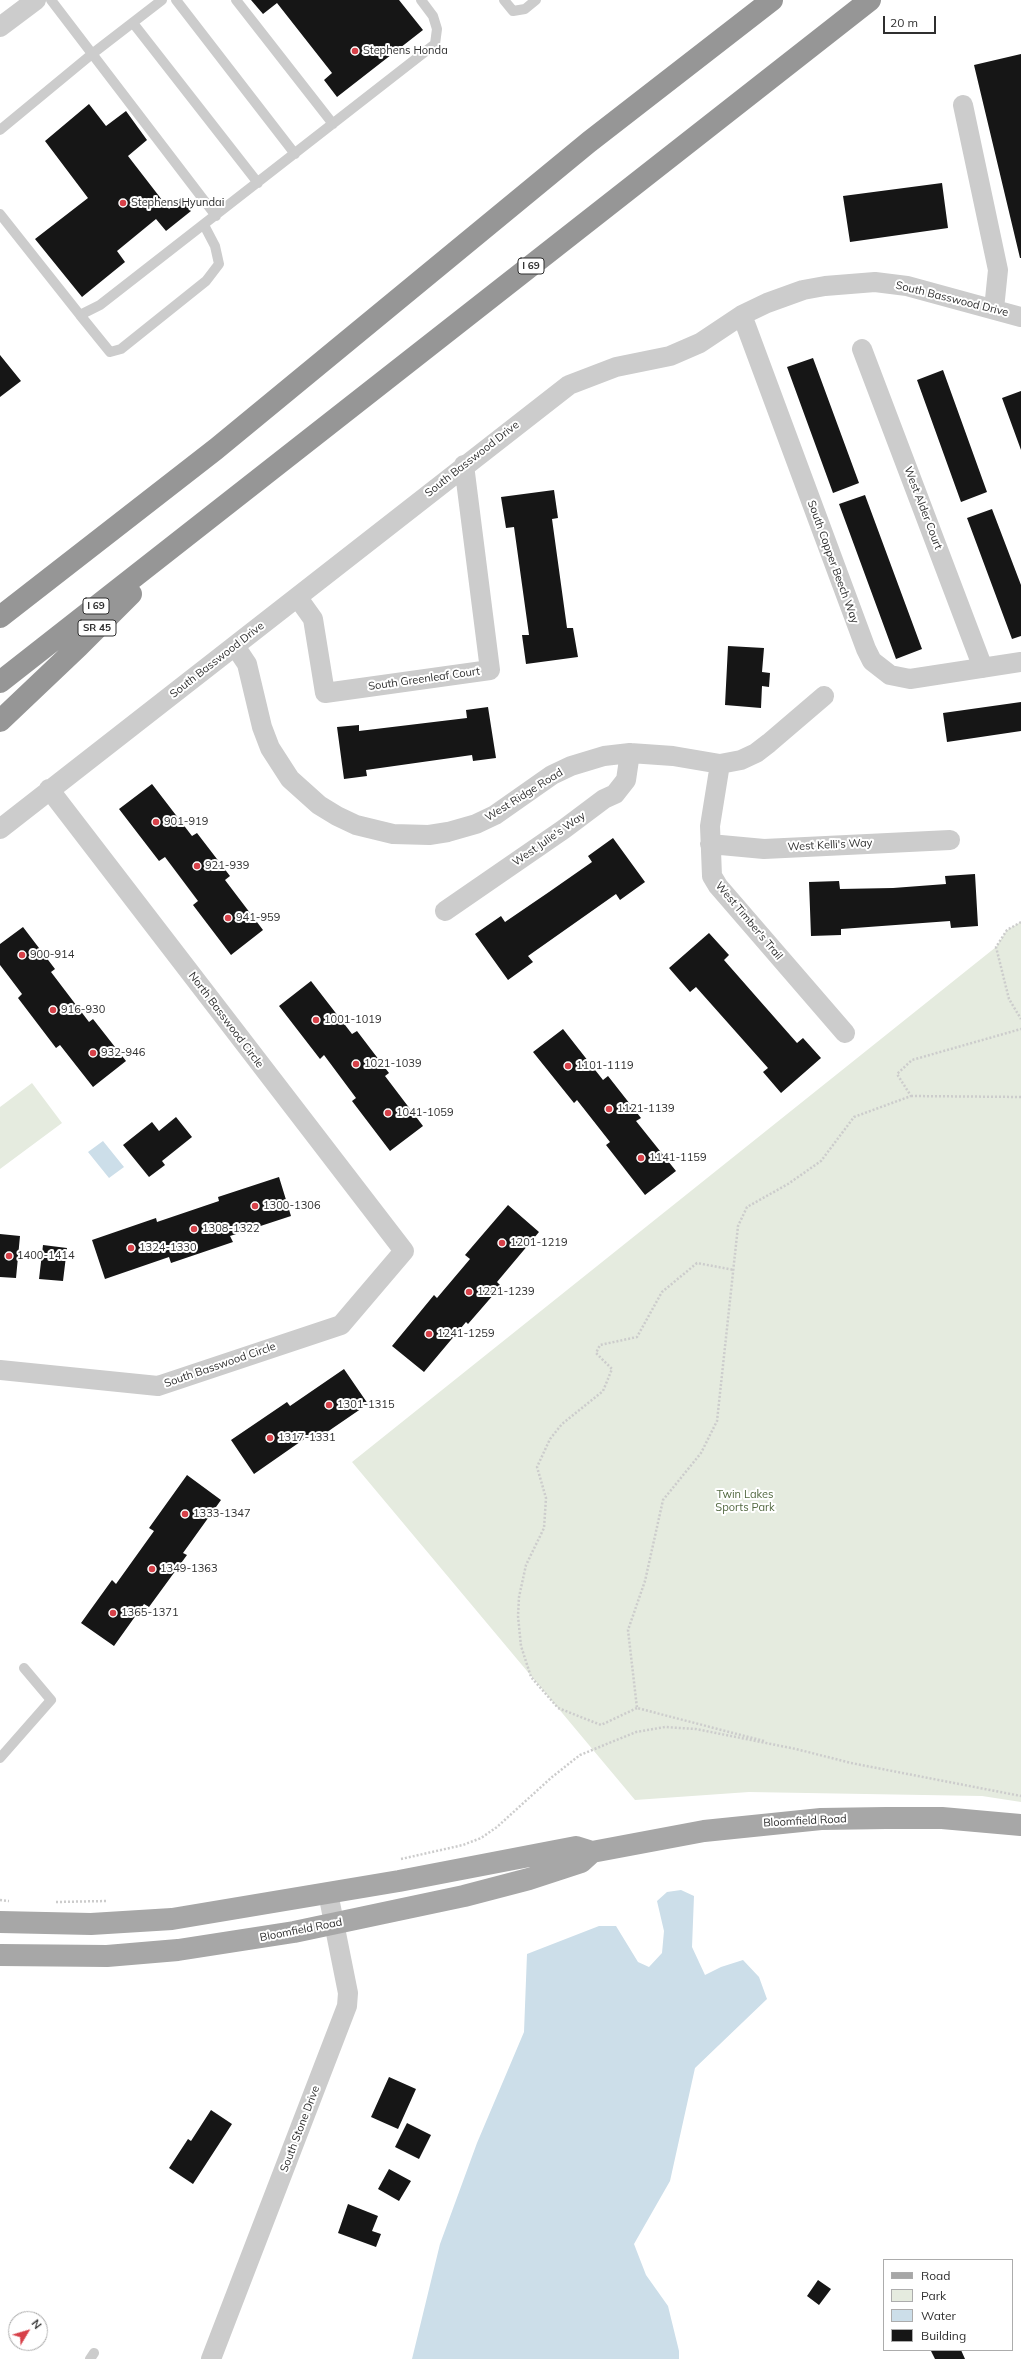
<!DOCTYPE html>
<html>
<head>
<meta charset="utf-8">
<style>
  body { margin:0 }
  #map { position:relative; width:1021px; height:2359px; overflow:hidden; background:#fff; font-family:Mulish,sans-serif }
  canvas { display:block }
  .legend { position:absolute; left:883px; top:2259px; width:130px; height:92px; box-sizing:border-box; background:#fff; border:1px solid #acacac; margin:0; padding:5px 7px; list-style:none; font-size:12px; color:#2f2f2f }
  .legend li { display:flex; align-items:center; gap:8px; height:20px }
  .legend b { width:20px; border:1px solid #acacac }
  .north { position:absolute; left:8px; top:2311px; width:40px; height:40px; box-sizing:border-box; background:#fff; border:1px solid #acacac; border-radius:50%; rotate:52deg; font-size:11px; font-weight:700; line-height:16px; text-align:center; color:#2f2f2f }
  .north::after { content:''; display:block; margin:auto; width:14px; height:18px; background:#d74149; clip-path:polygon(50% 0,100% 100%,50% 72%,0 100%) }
  .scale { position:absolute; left:883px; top:16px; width:53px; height:18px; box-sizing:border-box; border:2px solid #2f2f2f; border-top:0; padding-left:5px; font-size:12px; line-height:14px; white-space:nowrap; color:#2f2f2f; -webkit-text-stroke:3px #fff; paint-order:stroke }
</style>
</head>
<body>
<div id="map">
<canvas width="1021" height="2359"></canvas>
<ul class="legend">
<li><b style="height:5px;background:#a7a7a7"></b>Road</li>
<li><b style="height:11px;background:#e5ebdf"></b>Park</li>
<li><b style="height:11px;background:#ccdee9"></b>Water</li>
<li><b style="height:11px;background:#161616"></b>Building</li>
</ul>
<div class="north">N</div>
<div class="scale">20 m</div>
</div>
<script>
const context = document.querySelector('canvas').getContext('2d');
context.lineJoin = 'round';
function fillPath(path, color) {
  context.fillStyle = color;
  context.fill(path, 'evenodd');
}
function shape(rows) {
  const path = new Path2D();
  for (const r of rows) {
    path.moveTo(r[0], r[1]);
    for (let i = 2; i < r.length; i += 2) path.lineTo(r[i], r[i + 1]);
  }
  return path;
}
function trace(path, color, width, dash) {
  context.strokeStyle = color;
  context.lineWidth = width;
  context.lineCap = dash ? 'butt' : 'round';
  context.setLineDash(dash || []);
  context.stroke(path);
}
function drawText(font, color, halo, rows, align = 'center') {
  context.font = font + ' Mulish,sans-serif';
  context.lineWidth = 4;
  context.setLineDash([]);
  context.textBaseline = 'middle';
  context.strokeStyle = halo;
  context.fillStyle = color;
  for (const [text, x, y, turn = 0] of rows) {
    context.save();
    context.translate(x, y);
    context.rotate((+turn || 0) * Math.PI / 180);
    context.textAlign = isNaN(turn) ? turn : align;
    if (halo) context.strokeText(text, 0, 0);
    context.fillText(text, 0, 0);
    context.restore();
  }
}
fillPath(shape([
  [1021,922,1021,1802,982,1796,749,1792,635,1800,352,1462,996,947,1007,930],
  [32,1083,62,1123,0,1169,0,1107]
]), '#e5ebdf');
fillPath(shape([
  [103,1141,124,1167,109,1178,88,1152],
  [681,1890,694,1896,692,1947,705,1975,721,1967,743,1960,759,1977,767,1999,695,2068,670,2181,634,2244,646,2275,668,2306,679,2351,679,2359,412,2359,440,2244,477,2143,524,2032,527,1954,599,1926,616,1926,638,1962,649,1967,662,1953,664,1931,657,1901,667,1892]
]), '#ccdee9');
fillPath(shape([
  [251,0,399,0,423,30,337,97,324,80,332,73,277,3,263,14],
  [1021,54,1021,258,1020,258,974,65],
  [89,104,106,126,126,111,147,140,128,156,169,209,181,198,191,211,166,231,156,219,117,251,125,262,82,297,35,239,88,198,45,141],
  [942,183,948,228,850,242,843,196],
  [0,355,21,381,0,397],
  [813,358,859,483,833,493,787,367],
  [943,370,987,492,961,502,917,380],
  [1021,391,1021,450,1002,398],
  [554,490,558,518,552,519,567,628,573,628,578,657,526,664,522,635,529,635,514,527,506,528,501,497],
  [865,495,922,649,896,659,839,504],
  [992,509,1021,585,1021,636,1012,639,967,518],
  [728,646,764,648,762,672,770,673,769,687,762,686,761,708,725,705],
  [1021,702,1021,731,947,742,943,713],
  [488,707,496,758,473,761,472,755,366,770,367,776,344,779,337,727,359,725,359,731,467,718,466,710],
  [152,784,192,836,197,833,230,876,225,880,263,930,231,955,193,905,198,901,165,857,159,861,119,809],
  [613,838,645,882,620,900,616,894,528,956,533,962,508,980,475,934,501,916,505,922,549,892,592,862,588,856],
  [975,874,978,926,951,928,950,921,841,929,841,935,811,936,809,882,839,881,840,889,893,888,946,884,945,876],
  [23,927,55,969,51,972,89,1022,93,1019,126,1061,93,1087,60,1045,56,1048,18,998,22,994,0,965,0,944],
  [709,933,729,955,724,960,760,1001,797,1043,803,1038,821,1058,781,1093,763,1072,768,1068,696,987,690,992,669,968],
  [311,981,352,1034,357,1031,389,1073,385,1076,423,1126,390,1151,352,1101,356,1098,324,1055,320,1059,279,1006],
  [563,1029,603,1080,608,1076,641,1118,636,1121,676,1171,645,1195,606,1145,610,1142,577,1100,574,1103,533,1052],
  [176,1117,192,1137,162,1161,165,1165,149,1177,123,1145,152,1122,159,1131],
  [279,1177,291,1216,230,1236,233,1242,171,1263,169,1257,105,1279,92,1240,156,1218,157,1222,219,1201,218,1197],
  [508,1205,539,1232,497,1282,501,1286,468,1324,466,1322,424,1372,392,1346,434,1295,437,1298,470,1259,465,1255],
  [0,1234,20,1236,16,1278,0,1277],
  [43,1245,67,1248,63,1281,39,1279],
  [344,1369,368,1404,314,1441,310,1435,254,1474,231,1440,287,1402,290,1406],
  [187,1475,221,1500,183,1553,187,1555,149,1607,144,1604,114,1646,81,1623,112,1580,116,1584,154,1531,149,1528],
  [389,2077,416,2089,398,2129,371,2117],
  [211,2110,232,2124,193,2184,169,2168,188,2139,191,2141],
  [407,2123,431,2135,419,2159,395,2147],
  [389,2169,411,2181,399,2201,378,2189],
  [348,2204,378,2216,372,2231,381,2234,376,2247,338,2233],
  [818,2280,831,2289,819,2305,807,2296],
  [934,2350,961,2350,965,2359,935,2359,931,2351]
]), '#161616');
trace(shape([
  [1021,922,1007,930,996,947,1009,999,1021,1019],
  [911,1096,1021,1097],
  [637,1708,601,1725,558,1708,531,1677,521,1646,518,1616,519,1597,526,1565,544,1528,546,1498,537,1467,550,1439,562,1424,603,1391,612,1369,596,1353,600,1345,637,1337,662,1292,697,1263,734,1270],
  [764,1741,637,1708,628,1630,645,1581,663,1500,701,1453,717,1421,738,1226,747,1207,788,1184,821,1161,854,1117,911,1096,897,1074,912,1060,1021,1029],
  [401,1859,463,1845,481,1838,497,1827,552,1777,580,1755,636,1732,665,1727,696,1729,796,1749,851,1763,1021,1796],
  [0,1900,9,1901],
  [56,1902,107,1901]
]), '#ccc', 2.5, [2, 2]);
trace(shape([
  [51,0,216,216],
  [176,0,295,154],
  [236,0,333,124],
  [504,0,513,11,525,9,536,0],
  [133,23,258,183],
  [0,130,92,54,162,0],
  [0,214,80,315,100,305,435,44,437,29,433,16,421,0],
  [80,315,110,352,121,349,206,281,219,264,215,246,204,225],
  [0,1758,51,1700,24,1668],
  [90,2359,94,2353]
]), '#ccc', 10);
trace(shape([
  [0,27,36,0],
  [963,105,998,270,994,309],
  [742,315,866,649,872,661,890,675,910,679,1021,662],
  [862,349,983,668],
  [298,598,313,619,325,693,490,670,464,465],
  [235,646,247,664,262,727,270,748,290,779,319,805,337,816,356,825,393,834,429,835,448,832,476,824,495,815,552,775,571,766,604,756,630,753,673,756,720,764,741,760,756,753,769,743,824,696],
  [720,764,710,826,712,876,718,886,845,1033],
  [0,829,569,385,616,367,670,356,700,343,742,315,767,303,803,290,825,286,875,282,907,286,1021,317],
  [710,844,764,849,950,840],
  [445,911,564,829,604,799,615,794,626,780,630,753],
  [0,1370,158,1386,341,1325,404,1251,49,789],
  [211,2359,347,2006,348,1993,328,1893]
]), '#ccc', 20);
trace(shape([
  [0,1922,91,1924,172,1919,399,1881,576,1847,592,1852],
  [0,1955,107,1956,178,1950,294,1932,464,1896,529,1879,581,1862,592,1852,704,1831,821,1819,886,1818,942,1818,1021,1825]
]), '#a7a7a7', 22);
trace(shape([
  [0,617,216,449,589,142,772,0],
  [0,682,870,0],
  [0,721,79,646,131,594]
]), '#969696', 22);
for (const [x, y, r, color] of [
  [355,51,4,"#d74149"],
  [123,203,4,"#d74149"],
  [156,822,4,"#d74149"],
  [197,866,4,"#d74149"],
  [228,918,4,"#d74149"],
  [22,955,4,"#d74149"],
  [53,1010,4,"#d74149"],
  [316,1020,4,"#d74149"],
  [93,1053,4,"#d74149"],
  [356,1064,4,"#d74149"],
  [568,1066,4,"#d74149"],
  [609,1109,4,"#d74149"],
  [388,1113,4,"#d74149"],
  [641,1158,4,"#d74149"],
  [255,1206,4,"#d74149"],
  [194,1229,4,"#d74149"],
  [502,1243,4,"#d74149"],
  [131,1248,4,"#d74149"],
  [9,1256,4,"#d74149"],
  [469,1292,4,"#d74149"],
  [429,1334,4,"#d74149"],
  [329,1405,4,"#d74149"],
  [270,1438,4,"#d74149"],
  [185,1514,4,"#d74149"],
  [152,1569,4,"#d74149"],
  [113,1613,4,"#d74149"]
]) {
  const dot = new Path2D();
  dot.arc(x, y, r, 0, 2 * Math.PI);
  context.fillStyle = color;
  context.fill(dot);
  trace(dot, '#fff', 1.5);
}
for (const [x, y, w] of [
  [531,266,26],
  [96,606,26],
  [97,628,38]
]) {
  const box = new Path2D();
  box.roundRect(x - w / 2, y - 8, w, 16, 3);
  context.fillStyle = '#fff';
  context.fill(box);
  trace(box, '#2f2f2f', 1);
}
drawText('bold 10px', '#2f2f2f', null, [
  ["I 69",531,266],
  ["I 69",96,606],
  ["SR 45",97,628]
]);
drawText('11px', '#2f2f2f', '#fff', [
  ["Stephens Honda",363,51],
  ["Stephens Hyundai",131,203],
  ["901-919",164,822],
  ["921-939",205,866],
  ["941-959",236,918],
  ["900-914",30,955],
  ["916-930",61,1010],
  ["1001-1019",324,1020],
  ["932-946",101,1053],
  ["1021-1039",364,1064],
  ["1101-1119",576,1066],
  ["1121-1139",617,1109],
  ["1041-1059",396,1113],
  ["1141-1159",649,1158],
  ["1300-1306",263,1206],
  ["1308-1322",202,1229],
  ["1201-1219",510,1243],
  ["1324-1330",139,1248],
  ["1400-1414",17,1256],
  ["1221-1239",477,1292],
  ["1241-1259",437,1334],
  ["1301-1315",337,1405],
  ["1317-1331",278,1438],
  ["1333-1347",193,1514],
  ["1349-1363",160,1569],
  ["1365-1371",121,1613]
], 'left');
drawText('11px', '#2f2f2f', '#fff', [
  ["South Basswood Drive",952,299,14],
  ["South Basswood Drive",472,459,-38],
  ["West Alder Court",923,508,69],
  ["South Copper Beech Way",833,562,70],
  ["South Basswood Drive",217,660,-38],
  ["South Greenleaf Court",424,679,-8],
  ["West Ridge Road",524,795,-32],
  ["West Julie's Way",549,839,-35],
  ["West Kelli's Way",830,845,-3],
  ["West Timber's Trail",749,921,50],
  ["North Basswood Circle",226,1020,53],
  ["South Basswood Circle",220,1365,-19],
  ["Bloomfield Road",805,1821,-3],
  ["Bloomfield Road",301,1930,-11],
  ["South Stone Drive",300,2129,-69]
]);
drawText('11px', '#526840', '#fff', [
  ["Twin Lakes",745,1495],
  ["Sports Park",745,1508]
]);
</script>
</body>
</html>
